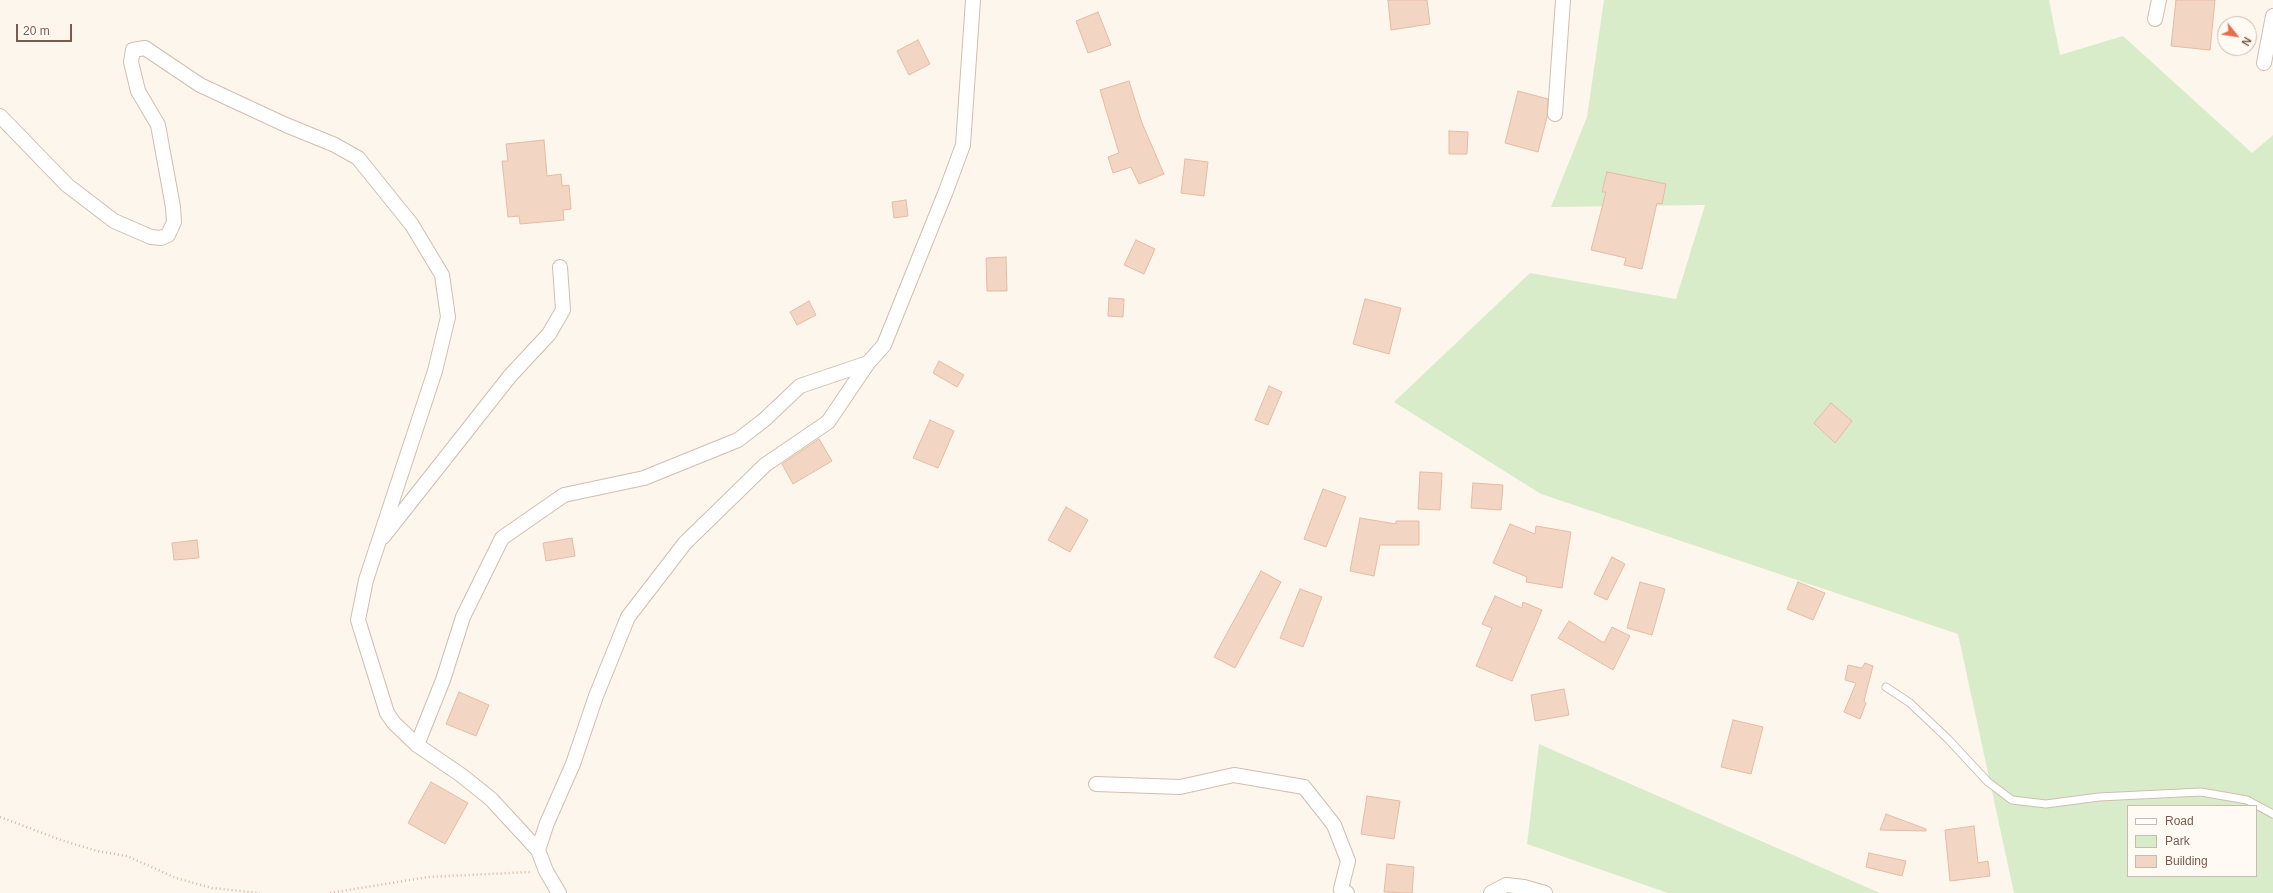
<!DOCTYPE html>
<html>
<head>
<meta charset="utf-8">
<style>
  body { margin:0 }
  #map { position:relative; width:2273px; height:893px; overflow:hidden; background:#fdf6ec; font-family:Helvetica,sans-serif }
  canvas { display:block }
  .legend { position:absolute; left:2127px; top:805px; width:130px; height:72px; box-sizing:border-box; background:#fffaf3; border:1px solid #cabbb1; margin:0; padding:5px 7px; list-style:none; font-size:12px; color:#7a5c4d }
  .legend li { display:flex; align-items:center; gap:8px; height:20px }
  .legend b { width:20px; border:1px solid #cabbb1 }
  .north { position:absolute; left:2217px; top:16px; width:40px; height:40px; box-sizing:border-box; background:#fffaf3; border:1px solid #cabbb1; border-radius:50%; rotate:120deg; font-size:11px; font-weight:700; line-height:16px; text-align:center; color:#7a5c4d }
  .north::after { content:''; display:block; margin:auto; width:14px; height:18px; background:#e76f51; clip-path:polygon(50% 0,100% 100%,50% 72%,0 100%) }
  .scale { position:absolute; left:16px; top:24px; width:56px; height:18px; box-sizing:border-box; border:2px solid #7a5c4d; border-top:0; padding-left:5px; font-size:12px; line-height:14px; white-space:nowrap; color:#7a5c4d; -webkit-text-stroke:3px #fffaf3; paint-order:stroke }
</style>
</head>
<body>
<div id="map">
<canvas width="2273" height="893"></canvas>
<ul class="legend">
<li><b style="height:5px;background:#fff"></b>Road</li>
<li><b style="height:11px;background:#d8ecc9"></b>Park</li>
<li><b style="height:11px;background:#f3d5c3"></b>Building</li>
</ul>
<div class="north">N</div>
<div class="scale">20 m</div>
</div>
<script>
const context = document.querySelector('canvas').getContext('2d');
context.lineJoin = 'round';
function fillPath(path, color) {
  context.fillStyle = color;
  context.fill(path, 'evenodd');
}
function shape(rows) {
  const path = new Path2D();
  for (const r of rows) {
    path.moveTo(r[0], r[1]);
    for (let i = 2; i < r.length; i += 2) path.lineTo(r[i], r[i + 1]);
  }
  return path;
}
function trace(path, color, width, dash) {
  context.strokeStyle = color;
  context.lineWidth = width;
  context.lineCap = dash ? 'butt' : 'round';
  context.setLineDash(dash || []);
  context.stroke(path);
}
fillPath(shape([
  [1604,0,2049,0,2060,55,2123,36,2252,153,2273,135,2273,893,2014,893,1958,634,1541,494,1394,402,1530,273,1676,299,1705,205,1551,207,1587,117],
  [2128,806,2256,806,2256,876,2128,876],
  [1539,744,1880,893,1668,893,1527,844]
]), '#d8ecc9');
const building = shape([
  [1388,0,1427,0,1430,24,1391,30,1388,0],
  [2176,0,2215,0,2210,50,2171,46,2176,0],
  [1098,12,1111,45,1088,53,1076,21,1098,12],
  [918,40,930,64,909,75,897,51,918,40],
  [1129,81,1142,123,1164,174,1139,184,1131,167,1113,173,1108,157,1119,153,1100,90,1129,81],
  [1518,91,1548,99,1547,117,1538,152,1505,143,1518,91],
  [1449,131,1468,132,1467,154,1449,154,1449,131],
  [544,140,547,176,561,174,562,186,569,185,571,209,563,210,564,220,520,224,519,216,508,217,502,161,508,161,506,144,544,140],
  [1185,159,1208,162,1204,196,1181,193,1185,159],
  [1607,172,1666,184,1662,204,1657,203,1642,269,1624,265,1626,258,1591,250,1606,192,1602,192,1607,172],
  [906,200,908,216,894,218,892,202,906,200],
  [1136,240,1155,249,1144,274,1124,265,1136,240],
  [1006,257,1007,291,987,291,986,258,1006,257],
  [1109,298,1124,299,1123,317,1108,316,1109,298],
  [1365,299,1401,308,1389,354,1353,344,1365,299],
  [809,301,816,315,797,325,790,312,809,301],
  [939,361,964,375,957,387,933,373,939,361],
  [1269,386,1282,392,1268,425,1255,420,1269,386],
  [1831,403,1852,421,1835,443,1814,423,1831,403],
  [930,420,954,431,938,468,913,458,930,420],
  [819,439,832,461,793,484,782,464,819,439],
  [1420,472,1442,473,1440,510,1418,509,1420,472],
  [1473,483,1503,485,1501,510,1471,508,1473,483],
  [1323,489,1346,497,1326,547,1304,539,1323,489],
  [1066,507,1088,520,1070,552,1048,540,1066,507],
  [1360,518,1396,524,1396,521,1419,521,1419,545,1380,545,1374,576,1350,571,1360,518],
  [1510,524,1535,534,1536,526,1571,532,1562,588,1526,582,1527,577,1493,563,1510,524],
  [572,538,575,556,546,561,543,543,572,538],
  [197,540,199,558,174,560,172,543,197,540],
  [1612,557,1625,564,1607,600,1594,594,1612,557],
  [1261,571,1281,582,1235,668,1214,657,1261,571],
  [1640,582,1665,589,1652,635,1627,628,1640,582],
  [1798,582,1825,593,1813,620,1787,609,1798,582],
  [1300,589,1322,597,1303,647,1280,638,1300,589],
  [1495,596,1522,608,1523,602,1542,610,1512,681,1476,666,1492,628,1482,624,1495,596],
  [1569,621,1604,643,1612,627,1630,636,1613,670,1558,638,1569,621],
  [1865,663,1873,666,1864,701,1866,703,1860,719,1844,712,1856,683,1845,680,1848,665,1862,668,1865,663],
  [1564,689,1569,715,1535,721,1531,695,1564,689],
  [459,692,489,705,476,736,446,724,459,692],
  [1733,720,1763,727,1751,774,1721,767,1733,720],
  [431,782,468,803,445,844,408,823,431,782],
  [1367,796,1400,801,1394,839,1361,834,1367,796],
  [1886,814,1926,829,1926,831,1880,830,1886,814],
  [1974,826,1978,863,1988,861,1990,876,1950,881,1945,830,1974,826],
  [1869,853,1906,861,1902,876,1866,867,1869,853],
  [1387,864,1414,867,1412,893,1384,892,1387,864]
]);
fillPath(building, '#f3d5c3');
trace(building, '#e6bba3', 1);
const service = shape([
  [1886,687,1910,703,1948,739,1988,782,2012,800,2046,804,2099,797,2201,792,2247,800,2273,814]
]);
const minor = shape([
  [2155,19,2159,0],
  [2264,63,2273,16],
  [1555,114,1563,0],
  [0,116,67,185,114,221,151,237,161,238,168,235,174,222,173,207,158,125,138,91,131,62,133,50,145,48,200,85,286,125,335,145,358,158,412,225,442,275,448,317,435,371,366,580,358,620,387,713,394,723,417,745,461,775,491,799,538,850,546,871,559,893],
  [383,537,510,376,549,334,563,310,560,267],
  [417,745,443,680,463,617,502,538,564,495,644,478,738,440,764,420,800,386,868,363],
  [1096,784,1180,787,1234,775,1304,787,1334,825,1348,861,1341,889,1347,893],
  [538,850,547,823,573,764,596,696,628,617,685,543,765,465,828,422,868,363,884,345,946,191,963,145,973,0],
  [1491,893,1506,885,1524,887,1545,893]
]);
trace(service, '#d1beb0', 9);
trace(minor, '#d1beb0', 16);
trace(shape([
  [0,817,61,840,97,851,127,856,176,878,212,888,260,893],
  [330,893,428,877,530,872]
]), '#d9b8a5', 2.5, [1, 3]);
trace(service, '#fff', 7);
trace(minor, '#fff', 14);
</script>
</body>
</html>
